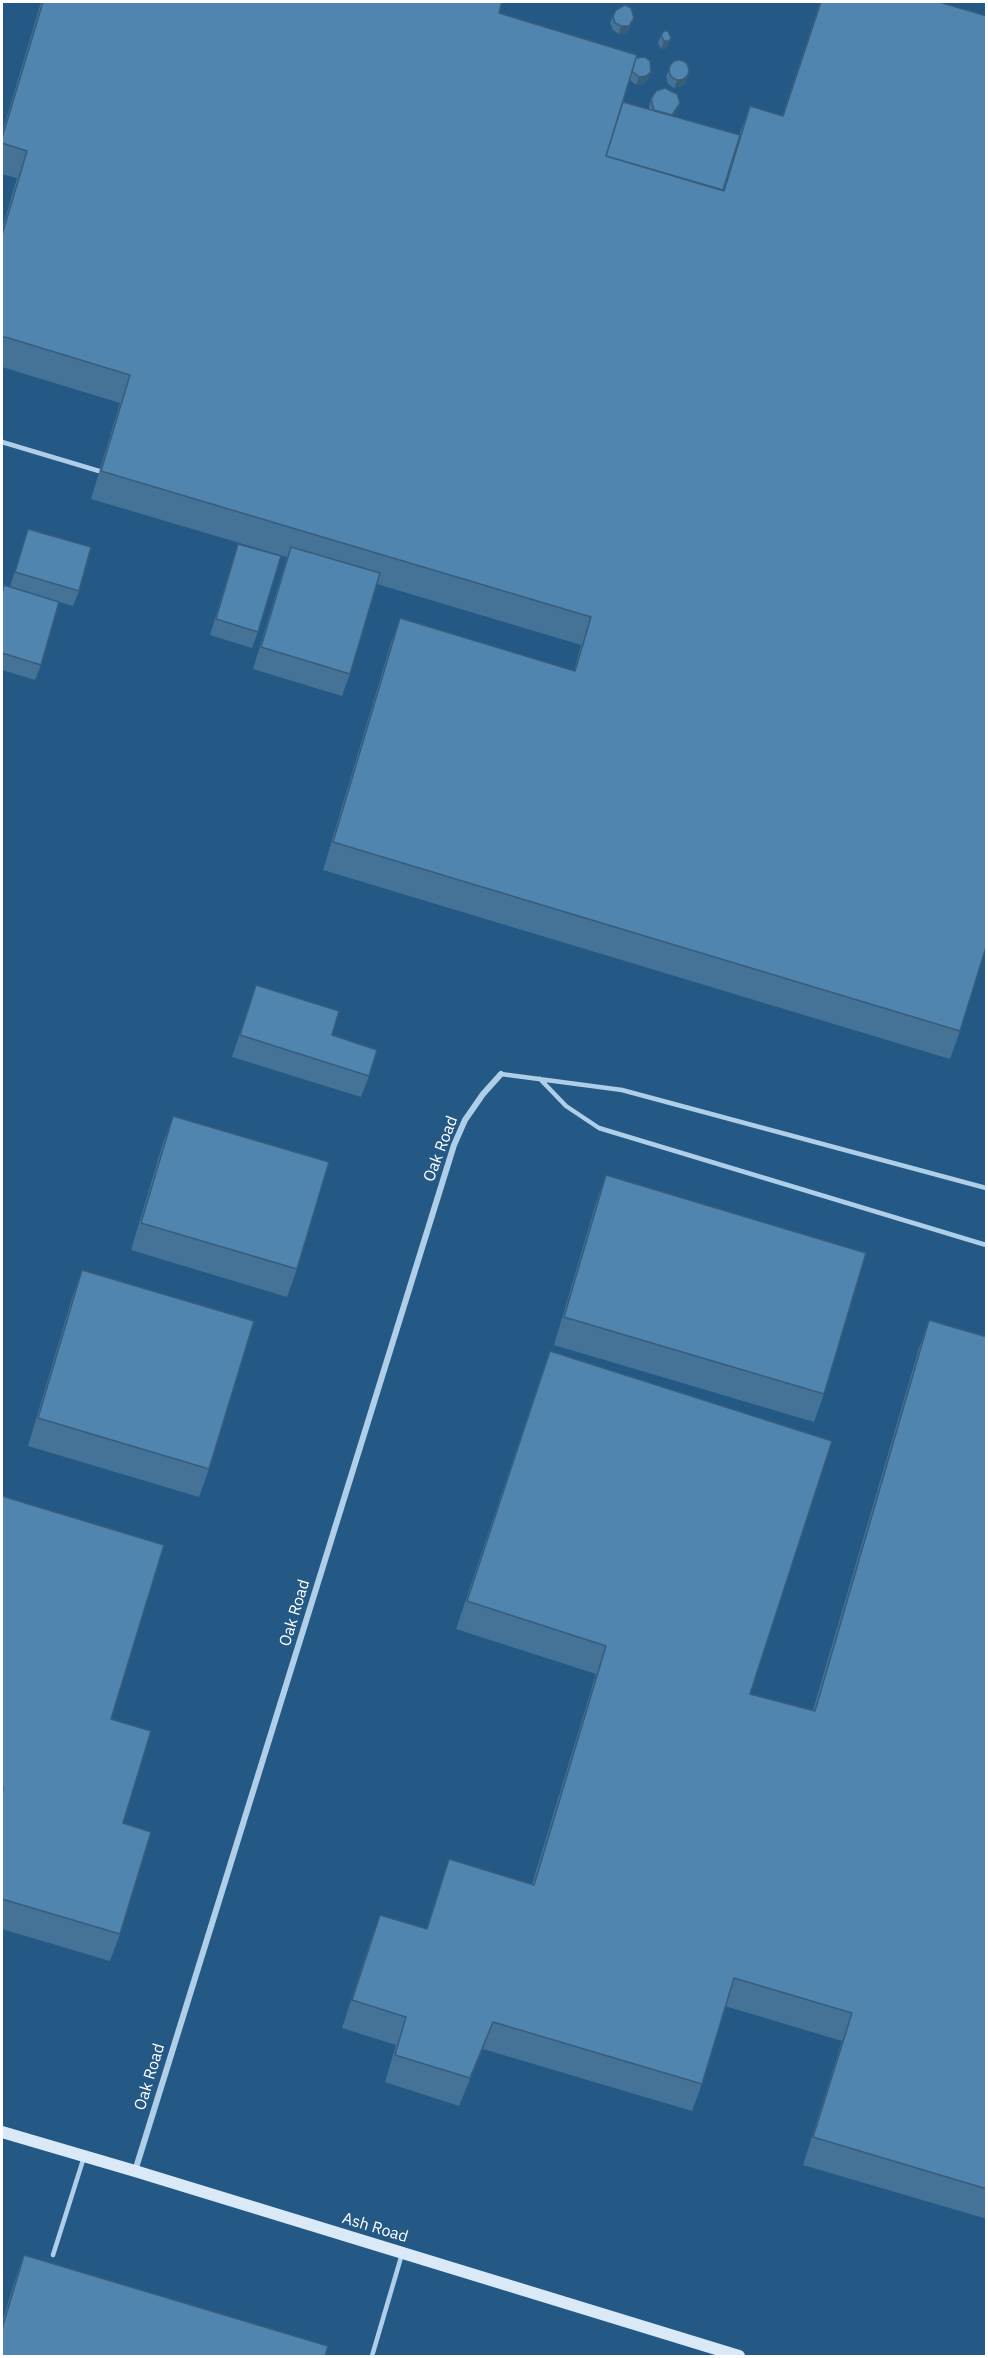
<!DOCTYPE html>
<html>
<head>
<meta charset="utf-8">
<style>
  body { margin:0 }
  #map { position:relative; width:988px; height:2358px; overflow:hidden; background:#245986; font-family:"IBM Plex Sans",sans-serif }
  canvas { display:block }
  .frame { position:absolute; inset:0; border:3px solid #fff; pointer-events:none }
</style>
</head>
<body>
<div id="map">
<canvas width="988" height="2358"></canvas>
<div class="frame"></div>
</div>
<script>
const context = document.querySelector('canvas').getContext('2d');
context.lineJoin = 'round';
function shape(rows) {
  const path = new Path2D();
  for (const r of rows) {
    if (r.length === 3) {
      path.moveTo(r[0] + r[2], r[1]);
      path.arc(r[0], r[1], r[2], 0, 2 * Math.PI);
      continue;
    }
    path.moveTo(r[0], r[1]);
    for (let i = 2; i < r.length; i += 2) path.lineTo(r[i], r[i + 1]);
  }
  return path;
}
function trace(path, color, width, dash) {
  context.strokeStyle = color;
  context.lineWidth = width;
  context.lineCap = dash ? 'butt' : 'round';
  context.setLineDash(dash || []);
  context.stroke(path);
}
function fillPath(path, color) {
  context.fillStyle = color;
  context.fill(path, 'evenodd');
}
function drawText(font, color, halo, rows, align = 'center') {
  context.font = font + ' "IBM Plex Sans",sans-serif';
  context.lineWidth = 4.5;
  context.setLineDash([]);
  context.textBaseline = 'middle';
  context.strokeStyle = halo;
  context.fillStyle = color;
  for (const [text, x, y, turn = 0] of rows) {
    context.save();
    context.translate(x, y);
    context.rotate((+turn || 0) * Math.PI / 180);
    context.textAlign = isNaN(turn) ? turn : align;
    if (halo) context.strokeText(text, 0, 0);
    context.fillText(text, 0, 0);
    context.restore();
  }
}
trace(shape([
  [2,442,99,471],
  [501,1074,622,1090,986,1188],
  [540,1079,566,1106,599,1128,986,1245],
  [53,2255,84,2157],
  [372,2356,402,2254]
]), '#afcfe9', 4.5);
trace(shape([
  [135,2171,454,1145,465,1120,483,1094,501,1074]
]), '#afcfe9', 6);
trace(shape([
  [2,2132,135,2171,739,2356]
]), '#d9e9f7', 12);
fillPath(shape([
  [41,2,502,2,499,13,636,58,648,79,643,84,636,85,630,80,623,102,649,109,649,107,651,99,680,103,677,111,673,116,739,135,750,106,782,116,820,2,939,2,960,1031,950,1059,323,870,390,646,400,618,574,671,581,645,377,584,350,674,342,696,253,669,287,557,91,499,120,403,2,367,2,229,17,178,2,174,2,133],
  [613,16,631,25,626,34,619,34,613,30,610,23],
  [661,35,668,46,666,49,661,49,658,43],
  [671,63,690,71,684,85,674,88,668,84,666,77],
  [28,529,79,591,73,606,59,602,41,665,35,680,2,670,2,591,10,587],
  [238,544,258,632,252,648,210,635,233,559],
  [256,985,332,1035,369,1076,361,1097,232,1057],
  [173,1116,297,1269,287,1297,131,1250,163,1143],
  [606,1175,824,1394,814,1422,554,1345,596,1203],
  [82,1270,209,1469,199,1497,28,1446,72,1298],
  [929,1320,987,1337,987,2219,803,2165,842,2041,725,2006,702,2084,692,2111,483,2049,459,2106,385,2082,396,2045,342,2028,370,1942,380,1915,426,1929,449,1859,532,1884,596,1674,456,1629,540,1379,550,1351,750,1694,813,1710,919,1348],
  [2,1496,111,1719,123,1823,120,1934,110,1961,2,1929],
  [24,2255,2,2356,2,2323,14,2283]
]), '#457297');
fillPath(shape([
  [634,18,631,25,626,34,619,34,621,26],
  [671,38,668,46,666,49,661,49,664,41],
  [690,71,684,85,674,88,677,80],
  [651,72,648,79,643,84,636,85,639,77],
  [680,103,677,111,669,123,660,124],
  [493,2022,483,2049,459,2106,470,2078]
]), '#385d7b');
const building = shape([
  [43,2,502,2,499,13,637,55,606,156,724,191,750,106,783,116,821,2,939,2,987,16,987,944,960,1031,333,842,400,618,575,671,591,617,101,471,130,375,2,336,2,235,27,151,2,143,2,138,43,2],
  [625,5,631,8,634,18,629,26,621,26,615,23,613,16,616,10,625,5],
  [664,31,668,31,671,38,669,41,664,41,661,35,664,31],
  [645,57,650,61,651,72,646,76,639,77,632,71,636,58,645,57],
  [679,70,10],
  [665,88,677,94,680,103,672,115,654,110,651,99,656,91,665,88],
  [623,102,740,135,723,190,606,156,623,102],
  [28,529,91,547,79,591,15,572,28,529],
  [238,544,281,556,258,632,216,619,238,544],
  [291,547,380,573,350,674,261,647,291,547],
  [4,585,59,602,41,665,2,653,2,593,4,585],
  [256,985,339,1011,332,1035,377,1050,369,1076,240,1035,256,985],
  [173,1116,329,1162,297,1269,141,1223,173,1116],
  [606,1175,866,1253,824,1394,564,1317,606,1175],
  [82,1270,254,1321,209,1469,38,1418,82,1270],
  [929,1320,987,1337,987,2189,813,2137,852,2013,734,1978,702,2084,493,2022,470,2078,395,2055,406,2017,352,2000,380,1915,427,1929,449,1859,534,1885,606,1646,467,1601,550,1351,832,1441,750,1694,815,1711,929,1320],
  [2,1496,164,1545,111,1719,151,1731,123,1823,151,1832,120,1934,2,1899,2,1793,3,1788,2,1787,2,1496],
  [24,2255,328,2346,325,2356,2,2356,2,2329,24,2255]
]);
fillPath(building, '#5085b0');
trace(building, '#385d7b', 1.5);
drawText('16px', '#fff', '#245986', [
  ["Oak Road",441,1149,-69],
  ["Oak Road",295,1613,-73],
  ["Oak Road",150,2077,-73],
  ["Ash Road",375,2228,17]
]);
</script>
</body>
</html>
